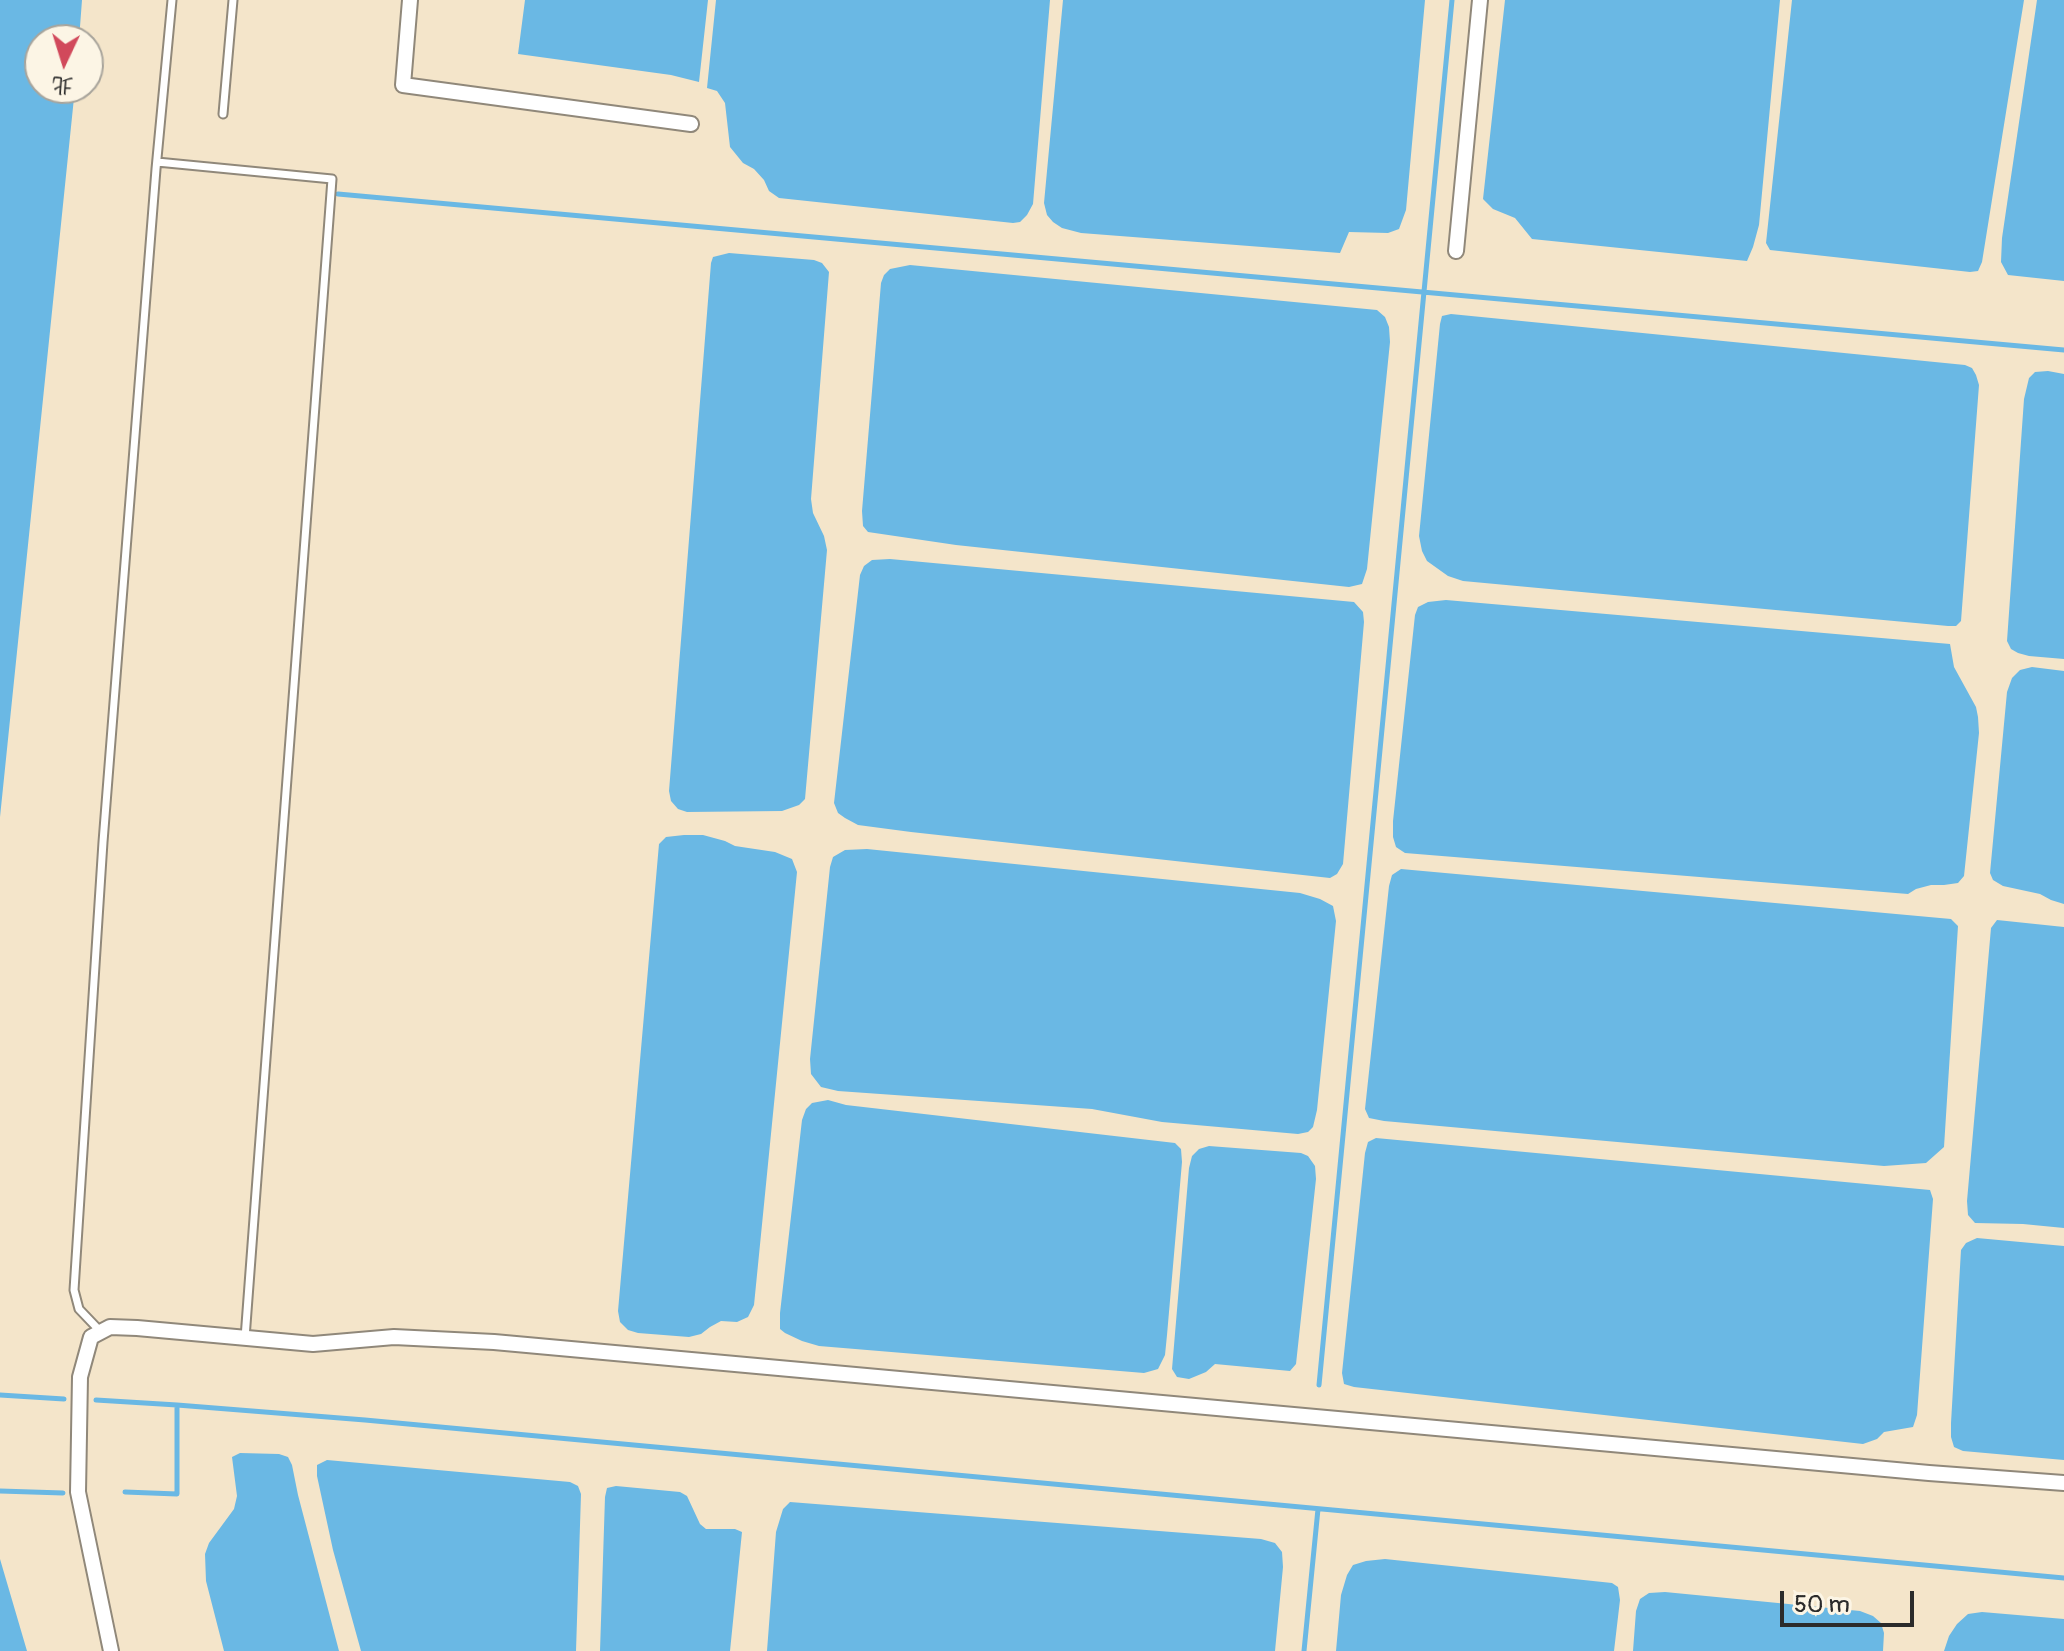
<!DOCTYPE html>
<html>
<head>
<meta charset="utf-8">
<style>
  body { margin:0 }
  #map { position:relative; width:2064px; height:1651px; overflow:hidden; background:#f4e5ca; font-family:Pangolin,"LXGW WenKai TC",sans-serif }
  canvas { display:block }
  .north { position:absolute; left:24px; top:24px; width:80px; height:80px; box-sizing:border-box; background:#fcf5e5; border:2px solid #a8a49b; border-radius:50%; rotate:184deg; font-size:22px; font-weight:700; line-height:32px; text-align:center; color:#2b2b2b }
  .north::after { content:''; display:block; margin:auto; width:28px; height:36px; background:#d1495b; clip-path:polygon(50% 0,100% 100%,50% 72%,0 100%) }
  .scale { position:absolute; left:1780px; top:1591px; width:134px; height:36px; box-sizing:border-box; border:4px solid #2b2b2b; border-top:0; padding-left:10px; font-size:24px; line-height:28px; white-space:nowrap; color:#2b2b2b; -webkit-text-stroke:6px #fcf5e5; paint-order:stroke }
</style>
</head>
<body>
<div id="map">
<canvas width="2064" height="1651"></canvas>
<div class="north">北</div>
<div class="scale">50 m</div>
</div>
<script>
const context = document.querySelector('canvas').getContext('2d');
context.lineJoin = 'round';
function fillPath(path, color) {
  context.fillStyle = color;
  context.fill(path, 'evenodd');
}
function shape(rows) {
  const path = new Path2D();
  for (const r of rows) {
    path.moveTo(r[0], r[1]);
    for (let i = 2; i < r.length; i += 2) path.lineTo(r[i], r[i + 1]);
  }
  return path;
}
function trace(path, color, width, dash) {
  context.strokeStyle = color;
  context.lineWidth = width;
  context.lineCap = dash ? 'butt' : 'round';
  context.setLineDash(dash || []);
  context.stroke(path);
}
fillPath(shape([
  [0,0,82,0,79,40,40,40,40,88,75,88,0,817],
  [525,0,708,0,699,82,671,75,518,54],
  [716,0,1050,0,1033,204,1027,215,1020,222,1013,223,779,198,769,191,764,180,754,169,743,163,730,147,725,103,717,91,707,88],
  [1063,0,1425,0,1406,210,1399,229,1388,233,1349,232,1340,253,1081,233,1062,228,1053,222,1047,215,1044,203],
  [1505,0,1780,0,1759,225,1753,247,1747,261,1532,239,1515,218,1493,209,1483,199],
  [1792,0,2024,0,1982,262,1978,271,1970,272,1770,250,1766,243],
  [2037,0,2064,0,2064,281,2008,275,2001,262,2002,238],
  [729,253,814,260,822,263,829,272,811,499,813,513,824,536,827,550,805,799,799,805,782,811,687,812,678,809,671,801,669,791,711,263,713,257],
  [910,265,1377,310,1385,317,1389,327,1390,342,1367,569,1362,584,1349,587,956,545,868,532,863,526,862,511,881,283,884,275,890,269],
  [1451,314,1965,365,1972,368,1976,375,1979,385,1961,621,1956,626,1948,626,1463,581,1448,576,1427,561,1422,551,1419,536,1440,324,1442,316],
  [2048,371,2064,374,2064,659,2029,656,2018,653,2011,649,2007,641,2024,399,2029,378,2035,372],
  [890,559,1354,602,1363,612,1364,622,1343,864,1337,874,1330,878,911,832,858,825,845,818,838,813,834,803,860,575,864,566,872,560],
  [1446,600,1950,644,1954,667,1976,707,1978,717,1979,733,1964,876,1958,883,1944,885,1931,885,1916,889,1908,894,1405,853,1396,847,1393,837,1393,821,1415,615,1418,607,1428,602],
  [2032,667,2064,671,2064,904,2051,900,2040,894,2003,886,1993,880,1990,873,2007,692,2012,678,2020,670],
  [684,835,703,835,725,841,735,846,775,852,792,859,797,872,754,1305,748,1317,737,1322,721,1321,710,1327,701,1334,689,1337,638,1333,628,1330,620,1322,618,1311,659,844,666,837],
  [867,849,1300,893,1320,899,1333,906,1336,921,1317,1110,1313,1127,1308,1132,1298,1134,1162,1122,1092,1109,838,1091,821,1087,811,1074,810,1059,830,867,833,857,845,850],
  [1401,869,1951,919,1958,926,1944,1147,1926,1163,1884,1166,1384,1121,1369,1118,1365,1109,1389,886,1392,875],
  [1997,920,2064,927,2064,1228,2023,1224,1975,1223,1968,1215,1967,1201,1991,928],
  [828,1100,846,1105,1175,1143,1181,1149,1182,1162,1167,1335,1165,1355,1158,1369,1144,1373,819,1346,802,1341,785,1333,780,1329,780,1313,802,1120,806,1109,812,1103],
  [1376,1138,1930,1190,1933,1199,1917,1415,1913,1427,1884,1432,1877,1439,1863,1444,1354,1387,1344,1384,1342,1373,1365,1153,1368,1142],
  [1209,1146,1301,1153,1308,1156,1315,1166,1316,1179,1296,1364,1290,1371,1215,1364,1206,1372,1189,1379,1177,1377,1172,1369,1189,1168,1192,1156,1199,1149],
  [1977,1238,2064,1246,2064,1460,1963,1451,1954,1447,1951,1437,1951,1423,1961,1250,1966,1243],
  [240,1453,279,1454,288,1457,292,1465,298,1495,339,1651,224,1651,206,1581,205,1554,209,1543,234,1509,237,1496,232,1457],
  [327,1460,570,1482,578,1486,581,1494,576,1651,361,1651,333,1550,317,1476,317,1465],
  [616,1486,680,1492,687,1496,700,1524,706,1529,735,1529,742,1532,730,1651,600,1651,605,1497,607,1488],
  [790,1502,1261,1539,1275,1543,1282,1552,1283,1567,1275,1651,767,1651,776,1532,783,1509],
  [0,1559,27,1651,0,1651],
  [1385,1559,1612,1583,1618,1587,1620,1600,1614,1651,1336,1651,1341,1595,1347,1575,1353,1565,1366,1561],
  [1665,1592,1860,1611,1873,1616,1881,1623,1884,1633,1883,1651,1633,1651,1636,1611,1640,1599,1649,1593],
  [1982,1612,2064,1619,2064,1651,1944,1651,1949,1636,1957,1624,1968,1614]
]), '#6ab8e4');
trace(shape([
  [338,194,2064,350],
  [1319,1385,1452,0],
  [0,1395,64,1399],
  [96,1400,177,1405,365,1420,2064,1578],
  [0,1491,63,1493],
  [125,1492,177,1494,177,1405],
  [1304,1651,1318,1509]
]), '#6ab8e4', 5);
const lane = shape([
  [223,114,233,0],
  [157,162,332,179,245,1338],
  [101,1332,79,1309,74,1290,103,842,156,169,172,0]
]);
const street = shape([
  [410,0,403,85,691,124],
  [1456,251,1480,0],
  [111,1651,78,1492,80,1377,91,1337,110,1327,137,1328,313,1344,394,1337,494,1342,1929,1473,2064,1483]
]);
trace(lane, '#90887a', 11);
trace(street, '#90887a', 18);
trace(lane, '#fff', 7);
trace(street, '#fff', 14);
</script>
</body>
</html>
